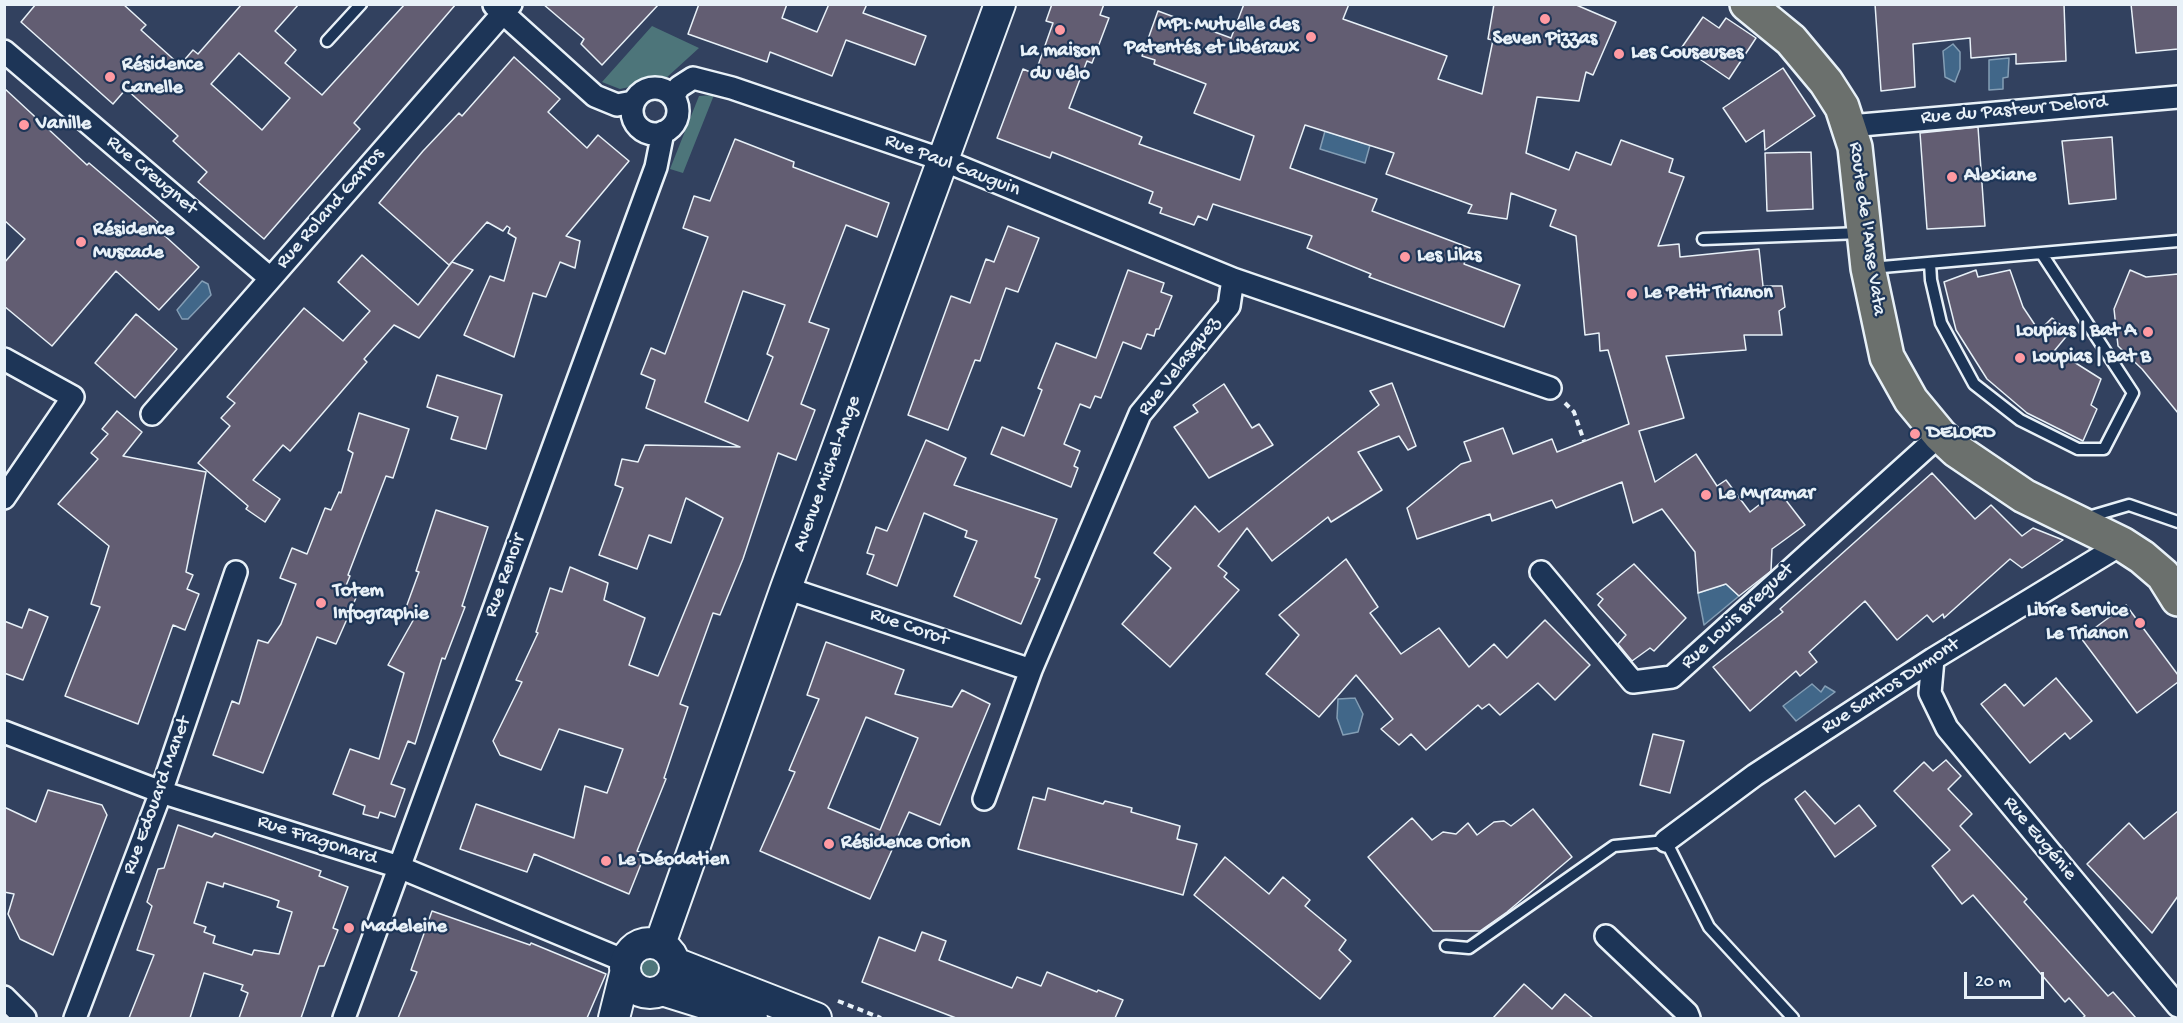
<!DOCTYPE html>
<html>
<head>
<meta charset="utf-8">
<style>
  body { margin:0 }
  #map { position:relative; width:2183px; height:1023px; overflow:hidden; background:#32415f; font-family:"Gochi Hand",sans-serif }
  canvas { display:block }
  .frame { position:absolute; inset:0; border:6px solid #e8f1f8; pointer-events:none }
  .scale { position:absolute; left:1964px; top:972px; width:80px; height:27px; box-sizing:border-box; border:3px solid #e8f1f8; border-top:0; padding-left:8px; font-size:18px; line-height:21px; white-space:nowrap; color:#e8f1f8; -webkit-text-stroke:4px #1d3557; paint-order:stroke }
</style>
</head>
<body>
<div id="map">
<canvas width="2183" height="1023"></canvas>
<div class="frame"></div>
<div class="scale">20 m</div>
</div>
<script>
const context = document.querySelector('canvas').getContext('2d');
context.lineJoin = 'round';
function fillPath(path, color) {
  context.fillStyle = color;
  context.fill(path, 'evenodd');
}
function shape(rows) {
  const path = new Path2D();
  for (const r of rows) {
    if (r.length === 3) {
      path.moveTo(r[0] + r[2], r[1]);
      path.arc(r[0], r[1], r[2], 0, 2 * Math.PI);
      continue;
    }
    path.moveTo(r[0], r[1]);
    for (let i = 2; i < r.length; i += 2) path.lineTo(r[i], r[i + 1]);
  }
  return path;
}
function trace(path, color, width, dash) {
  context.strokeStyle = color;
  context.lineWidth = width;
  context.lineCap = dash ? 'butt' : 'round';
  context.setLineDash(dash || []);
  context.stroke(path);
}
function drawText(font, color, halo, rows, align = 'center') {
  context.font = font + ' "Gochi Hand",sans-serif';
  context.lineWidth = 4.5;
  context.setLineDash([]);
  context.textBaseline = 'middle';
  context.strokeStyle = halo;
  context.fillStyle = color;
  for (const [text, x, y, turn = 0] of rows) {
    context.save();
    context.translate(x, y);
    context.rotate((+turn || 0) * Math.PI / 180);
    context.textAlign = isNaN(turn) ? turn : align;
    if (halo) context.strokeText(text, 0, 0);
    context.fillText(text, 0, 0);
    context.restore();
  }
}
fillPath(shape([
  [652,26,699,48,665,79,620,89,602,82],
  [714,95,683,173,670,169,699,96],
  [650,968,18]
]), '#4d757a');
const water = shape([
  [1953,44,1960,52,1960,69,1955,82,1945,77,1943,51,1953,44],
  [2009,58,2008,77,2003,78,2003,89,1989,90,1989,60,2009,58],
  [1325,131,1370,145,1365,163,1320,149,1325,131],
  [202,281,208,284,211,295,188,319,182,319,177,310,202,281],
  [1726,584,1739,596,1704,625,1698,593,1726,584],
  [1812,684,1821,692,1825,686,1835,692,1796,721,1783,706,1812,684],
  [1355,698,1363,714,1358,732,1343,735,1337,718,1338,699,1355,698]
]);
fillPath(water, '#416789');
trace(water, '#849eb5', 1.5);
const building = shape([
  [36,4,123,4,146,25,141,30,180,65,193,50,198,54,242,4,299,4,275,31,296,50,285,63,322,95,405,4,456,4,354,123,360,129,264,239,198,182,207,172,173,141,178,136,126,89,113,104,21,22,36,4],
  [239,53,290,98,262,130,211,84,239,53],
  [543,4,659,4,602,65,581,44,584,39,543,4],
  [699,4,787,4,782,18,817,32,829,4,867,4,863,13,926,36,915,65,846,40,832,76,770,52,767,62,688,34,699,4],
  [1052,4,1104,4,1100,15,1109,18,1092,63,1087,61,1069,108,1142,137,1139,144,1240,180,1254,136,1194,113,1206,84,1154,64,1155,60,1142,56,1158,11,1231,38,1244,4,1349,4,1343,19,1447,56,1438,79,1482,94,1493,40,1488,39,1494,4,1574,4,1616,22,1593,75,1586,72,1579,101,1537,97,1526,153,1569,170,1576,152,1611,165,1621,140,1673,159,1669,172,1684,177,1658,246,1679,244,1680,257,1759,249,1763,286,1782,286,1785,307,1779,311,1782,335,1744,335,1746,350,1666,356,1684,418,1639,431,1655,482,1696,454,1717,486,1726,480,1750,512,1778,490,1805,525,1772,549,1771,571,1739,596,1726,584,1698,593,1695,552,1662,509,1633,523,1622,482,1556,508,1552,500,1492,521,1490,514,1417,539,1407,508,1461,464,1471,461,1464,442,1503,428,1513,454,1552,439,1557,452,1629,424,1608,350,1600,351,1599,333,1585,335,1576,236,1550,226,1556,210,1511,193,1507,219,1468,213,1472,205,1386,174,1394,153,1305,125,1290,168,1377,199,1372,211,1470,248,1464,264,1520,285,1504,327,1369,277,1371,274,1307,248,1312,236,1213,204,1207,220,1198,216,1194,225,1160,213,1162,208,1149,203,1153,192,1052,152,1050,158,997,138,1023,69,1035,74,1053,23,1046,21,1052,4],
  [1875,4,2064,4,2066,61,2016,64,2016,54,1971,58,1970,38,1913,44,1915,87,1881,91,1875,4],
  [2131,4,2178,4,2178,49,2136,53,2131,4],
  [1703,17,1719,28,1726,18,1756,38,1729,79,1682,47,1703,17],
  [514,57,560,99,548,112,587,148,598,135,629,161,566,236,580,241,575,268,560,262,546,297,533,293,514,357,464,335,490,276,504,281,516,238,508,233,510,228,507,226,503,231,487,222,449,265,379,203,423,151,459,113,462,116,514,57],
  [1783,68,1815,116,1765,150,1764,130,1746,142,1723,108,1783,68],
  [4,88,87,165,89,163,158,222,154,226,199,267,159,310,116,271,52,346,4,306,4,263,25,239,4,220,4,88],
  [1978,127,1985,226,1927,229,1920,133,1978,127],
  [2112,137,2116,199,2069,204,2062,141,2112,137],
  [735,139,794,162,793,167,889,203,877,237,846,225,809,322,829,329,801,404,815,410,796,460,778,453,743,559,720,615,713,613,680,704,688,707,664,778,666,779,637,851,645,854,629,894,534,854,527,872,460,849,476,804,574,838,585,786,607,793,623,749,559,729,541,770,500,755,493,741,522,682,516,680,538,633,536,632,550,588,562,592,570,567,608,583,604,600,645,618,629,665,658,676,723,518,686,498,671,543,649,535,637,569,599,555,623,488,615,485,622,459,638,462,645,445,740,447,646,408,655,380,641,374,651,348,665,354,708,237,683,228,694,196,710,201,735,139],
  [743,291,785,305,767,354,773,357,748,421,705,402,743,291],
  [1811,152,1813,209,1767,211,1765,153,1811,152],
  [1008,226,1039,238,1018,292,1006,288,980,361,975,360,948,430,908,415,951,296,970,303,986,259,994,262,1008,226],
  [362,255,418,305,452,262,473,270,419,338,394,325,364,359,367,362,290,451,283,445,253,480,280,499,265,522,246,509,248,506,198,463,230,426,221,418,235,403,227,397,304,308,343,341,370,311,338,282,362,255],
  [1128,270,1164,283,1161,292,1172,296,1159,329,1156,329,1154,336,1147,334,1141,349,1123,342,1101,398,1095,396,1090,408,1080,404,1064,444,1080,451,1074,466,1078,468,1071,487,991,454,1002,427,1024,436,1042,390,1038,388,1056,343,1096,358,1128,270],
  [1976,270,1978,277,2010,270,2023,307,2039,331,2052,318,2070,332,2055,350,2101,379,2091,405,2097,409,2083,441,2027,413,1987,379,1956,330,1944,282,1976,270],
  [2130,270,2146,277,2178,274,2178,413,2142,369,2118,346,2114,309,2130,270],
  [136,314,177,349,135,398,95,363,136,314],
  [437,375,502,395,486,449,451,439,458,417,427,407,437,375],
  [1392,383,1416,446,1408,450,1399,436,1358,452,1382,490,1331,522,1328,517,1272,561,1247,528,1218,566,1227,573,1224,577,1239,590,1170,667,1122,624,1171,568,1154,553,1195,506,1219,532,1379,405,1370,391,1392,383],
  [1224,384,1252,428,1259,424,1273,445,1209,478,1174,427,1198,412,1193,405,1224,384],
  [117,411,142,432,123,456,206,472,186,572,193,575,187,589,199,594,185,630,173,625,138,724,65,696,100,607,91,604,109,546,58,504,98,459,91,453,108,434,102,429,117,411],
  [359,413,409,429,393,478,386,476,348,575,350,576,345,588,358,593,347,619,336,644,317,637,263,773,213,755,232,701,239,704,258,640,268,643,281,624,296,584,280,578,292,548,307,554,325,508,331,510,339,492,341,493,353,453,348,450,359,413],
  [926,440,966,458,954,485,1057,519,1035,577,1040,579,1021,624,954,596,977,541,965,537,967,531,924,513,897,586,867,574,874,555,867,553,876,527,887,531,926,440],
  [1932,473,1975,519,1991,505,2022,536,2033,528,2063,540,2022,568,2010,559,1944,618,1943,614,1933,622,1927,615,1897,640,1865,601,1809,652,1817,662,1800,676,1796,671,1750,711,1713,667,1783,612,1780,609,1932,473],
  [436,510,488,527,462,606,465,607,445,659,442,658,415,744,408,741,391,784,405,789,395,817,380,812,378,818,363,814,365,806,333,794,350,749,379,759,404,673,388,665,415,617,404,613,419,572,416,571,436,510],
  [1346,559,1378,607,1370,613,1401,654,1439,628,1469,667,1494,644,1507,658,1545,620,1590,665,1555,700,1538,683,1500,715,1489,704,1482,709,1478,705,1426,750,1411,734,1399,745,1381,729,1393,719,1356,675,1319,717,1266,674,1299,635,1279,615,1346,559],
  [1634,564,1686,618,1654,651,1650,648,1632,661,1618,644,1626,635,1598,605,1603,599,1597,594,1634,564],
  [2126,605,2178,675,2178,682,2137,713,2081,638,2126,605],
  [29,609,48,617,23,680,4,673,4,621,22,628,29,609],
  [826,642,904,670,895,694,952,707,962,690,990,704,940,825,909,812,870,899,760,851,795,772,789,770,819,699,807,695,826,642],
  [866,717,918,738,880,830,828,808,866,717],
  [2056,678,2092,721,2070,739,2065,733,2030,763,1981,704,2005,684,2024,706,2056,678],
  [1653,734,1684,741,1670,793,1640,785,1653,734],
  [1946,760,1961,776,1948,789,1972,814,1960,826,2027,899,2024,902,2108,996,2113,992,2136,1018,2082,1018,2085,1016,2069,998,2065,1002,1973,895,1962,904,1932,866,1950,850,1894,791,1924,762,1933,771,1946,760],
  [1048,788,1103,804,1105,801,1132,808,1131,812,1180,826,1177,839,1197,844,1183,895,1018,849,1033,797,1045,800,1048,788],
  [48,790,102,805,107,815,53,955,20,939,8,914,14,894,4,892,4,807,36,822,48,790],
  [1805,791,1835,824,1859,805,1876,826,1835,857,1795,799,1805,791],
  [1533,809,1572,857,1507,912,1480,931,1433,931,1368,857,1412,818,1432,840,1443,832,1456,834,1468,823,1477,835,1494,822,1504,821,1511,826,1533,809],
  [2178,811,2178,896,2152,933,2087,864,2129,823,2144,839,2178,811],
  [178,825,212,837,215,833,285,858,321,871,319,876,348,887,333,928,338,930,324,966,319,966,301,1018,239,1018,248,993,241,990,243,985,204,973,190,1018,129,1018,154,955,137,950,152,906,147,902,158,869,164,868,178,825],
  [207,882,223,887,224,883,271,898,279,901,277,907,292,912,279,954,254,950,252,955,213,943,215,936,204,932,206,927,194,923,207,882],
  [1225,857,1269,894,1283,877,1310,900,1305,906,1346,940,1339,950,1351,961,1320,999,1194,895,1225,857],
  [432,911,530,945,531,943,606,974,587,1018,398,1018,417,972,411,970,432,911],
  [922,932,946,941,939,960,1012,988,1017,977,1041,986,1047,972,1097,992,1098,990,1123,1000,1115,1018,956,1018,862,982,879,937,915,951,922,932],
  [1524,984,1552,1009,1565,994,1593,1018,1493,1018,1524,984]
]);
fillPath(building, '#625d72');
trace(building, '#e8f1f8', 1.5);
const lane = shape([
  [327,41,361,4],
  [1703,239,1861,233],
  [1930,263,1931,280,1941,323,1974,384,2020,420,2078,449,2104,449,2133,393,2042,254],
  [1871,268,2178,241],
  [2085,518,2129,505,2178,522],
  [1446,946,1469,948,1614,846,1666,841,1709,927,1793,1018]
]);
const street = shape([
  [494,5,595,96,617,105,633,102],
  [4,51,270,278],
  [655,111,23],
  [673,97,679,87,693,78,732,88,943,160,1233,279],
  [1850,126,2178,97],
  [4,359,73,397,4,498],
  [152,414,511,4],
  [1541,572,1633,682,1672,677,1940,435],
  [786,588,1031,670],
  [1933,659,1930,693,1947,728,2178,1006],
  [4,732,161,792,399,867,625,961],
  [984,799,1031,670,1140,414,1229,306,1233,279,1550,388],
  [1666,841,1755,775,1933,659,2122,544],
  [1606,936,1687,1013,1689,1018],
  [4,997,25,1018],
  [75,1018,161,792,236,572],
  [344,1018,656,167,663,132]
]);
const secondary = shape([
  [650,968,25],
  [660,944,786,588,1000,4],
  [675,963,816,1018],
  [662,990,752,1018],
  [614,1018,625,974]
]);
const primary = shape([
  [1747,4,1791,40,1826,82,1842,107,1855,147,1868,268,1887,357,1911,400,1940,435,1956,450,2024,496,2122,544,2142,557,2163,575,2178,599]
]);
trace(lane, '#e8f1f8', 15);
trace(street, '#e8f1f8', 26);
trace(secondary, '#e8f1f8', 34);
trace(primary, '#e8f1f8', 38);
trace(shape([
  [1565,403,1574,412,1584,441],
  [838,1001,881,1018]
]), '#e8f1f8', 4, [6, 4.5]);
trace(lane, '#1d3557', 10);
trace(street, '#1d3557', 21);
trace(secondary, '#1d3557', 30);
trace(primary, '#6b706d', 33);
for (const [x, y, r, color] of [
  [1545,19,6,"#ff9aa2"],
  [1060,30,6,"#ff9aa2"],
  [1311,37,6,"#ff9aa2"],
  [1619,54,6,"#ff9aa2"],
  [110,77,6,"#ff9aa2"],
  [24,125,6,"#ff9aa2"],
  [1952,177,6,"#ff9aa2"],
  [81,242,6,"#ff9aa2"],
  [1405,257,6,"#ff9aa2"],
  [1632,294,6,"#ff9aa2"],
  [2148,332,6,"#ff9aa2"],
  [2020,358,6,"#ff9aa2"],
  [1915,434,6,"#ff9aa2"],
  [1706,495,6,"#ff9aa2"],
  [321,603,6,"#ff9aa2"],
  [2140,623,6,"#ff9aa2"],
  [829,844,6,"#ff9aa2"],
  [606,861,6,"#ff9aa2"],
  [349,928,6,"#ff9aa2"]
]) {
  const dot = new Path2D();
  dot.arc(x, y, r, 0, 2 * Math.PI);
  context.fillStyle = color;
  context.fill(dot);
  trace(dot, '#1d3557', 2);
}
drawText('bold 20px', '#e8f1f8', '#1d3557', [
  ["MPL Mutuelle des",1299,26,"right"],
  ["Patentés et Libéraux",1299,49,"right"],
  ["Seven Pizzas",1545,40,"center"],
  ["La maison",1060,52,"center"],
  ["du vélo",1060,75,"center"],
  ["Les Couseuses",1631,54],
  ["Résidence",122,66],
  ["Canelle",122,89],
  ["Vanille",36,125],
  ["Alexiane",1964,177],
  ["Résidence",93,231],
  ["Muscade",93,254],
  ["Les Lilas",1417,257],
  ["Le Petit Trianon",1644,294],
  ["Loupias | Bat A",2136,332,"right"],
  ["Loupias | Bat B",2032,358],
  ["DELORD",1927,434],
  ["Le Myramar",1718,495],
  ["Totem",333,592],
  ["Infographie",333,615],
  ["Libre Service",2128,612,"right"],
  ["Le Trianon",2128,635,"right"],
  ["Résidence Orion",841,844],
  ["Le Déodatien",618,861],
  ["Madeleine",361,928]
], 'left');
drawText('20px', '#e8f1f8', '#1d3557', [
  ["Rue du Pasteur Delord",2014,111,-5],
  ["Rue Paul Gauguin",952,166,21],
  ["Rue Creugnet",151,176,40],
  ["Rue Roland Garros",331,209,-49],
  ["Route de l'Anse Vata",1866,229,82],
  ["Rue Velasquez",1180,367,-52],
  ["Avenue Michel-Ange",828,474,-70],
  ["Rue Renoir",506,576,-70],
  ["Rue Louis Breguet",1738,617,-43],
  ["Rue Corot",909,628,19],
  ["Rue Santos Dumont",1891,687,-33],
  ["Rue Edouard Manet",158,796,-70],
  ["Rue Eugénie",2039,839,50],
  ["Rue Fragonard",317,841,18]
]);
</script>
</body>
</html>
